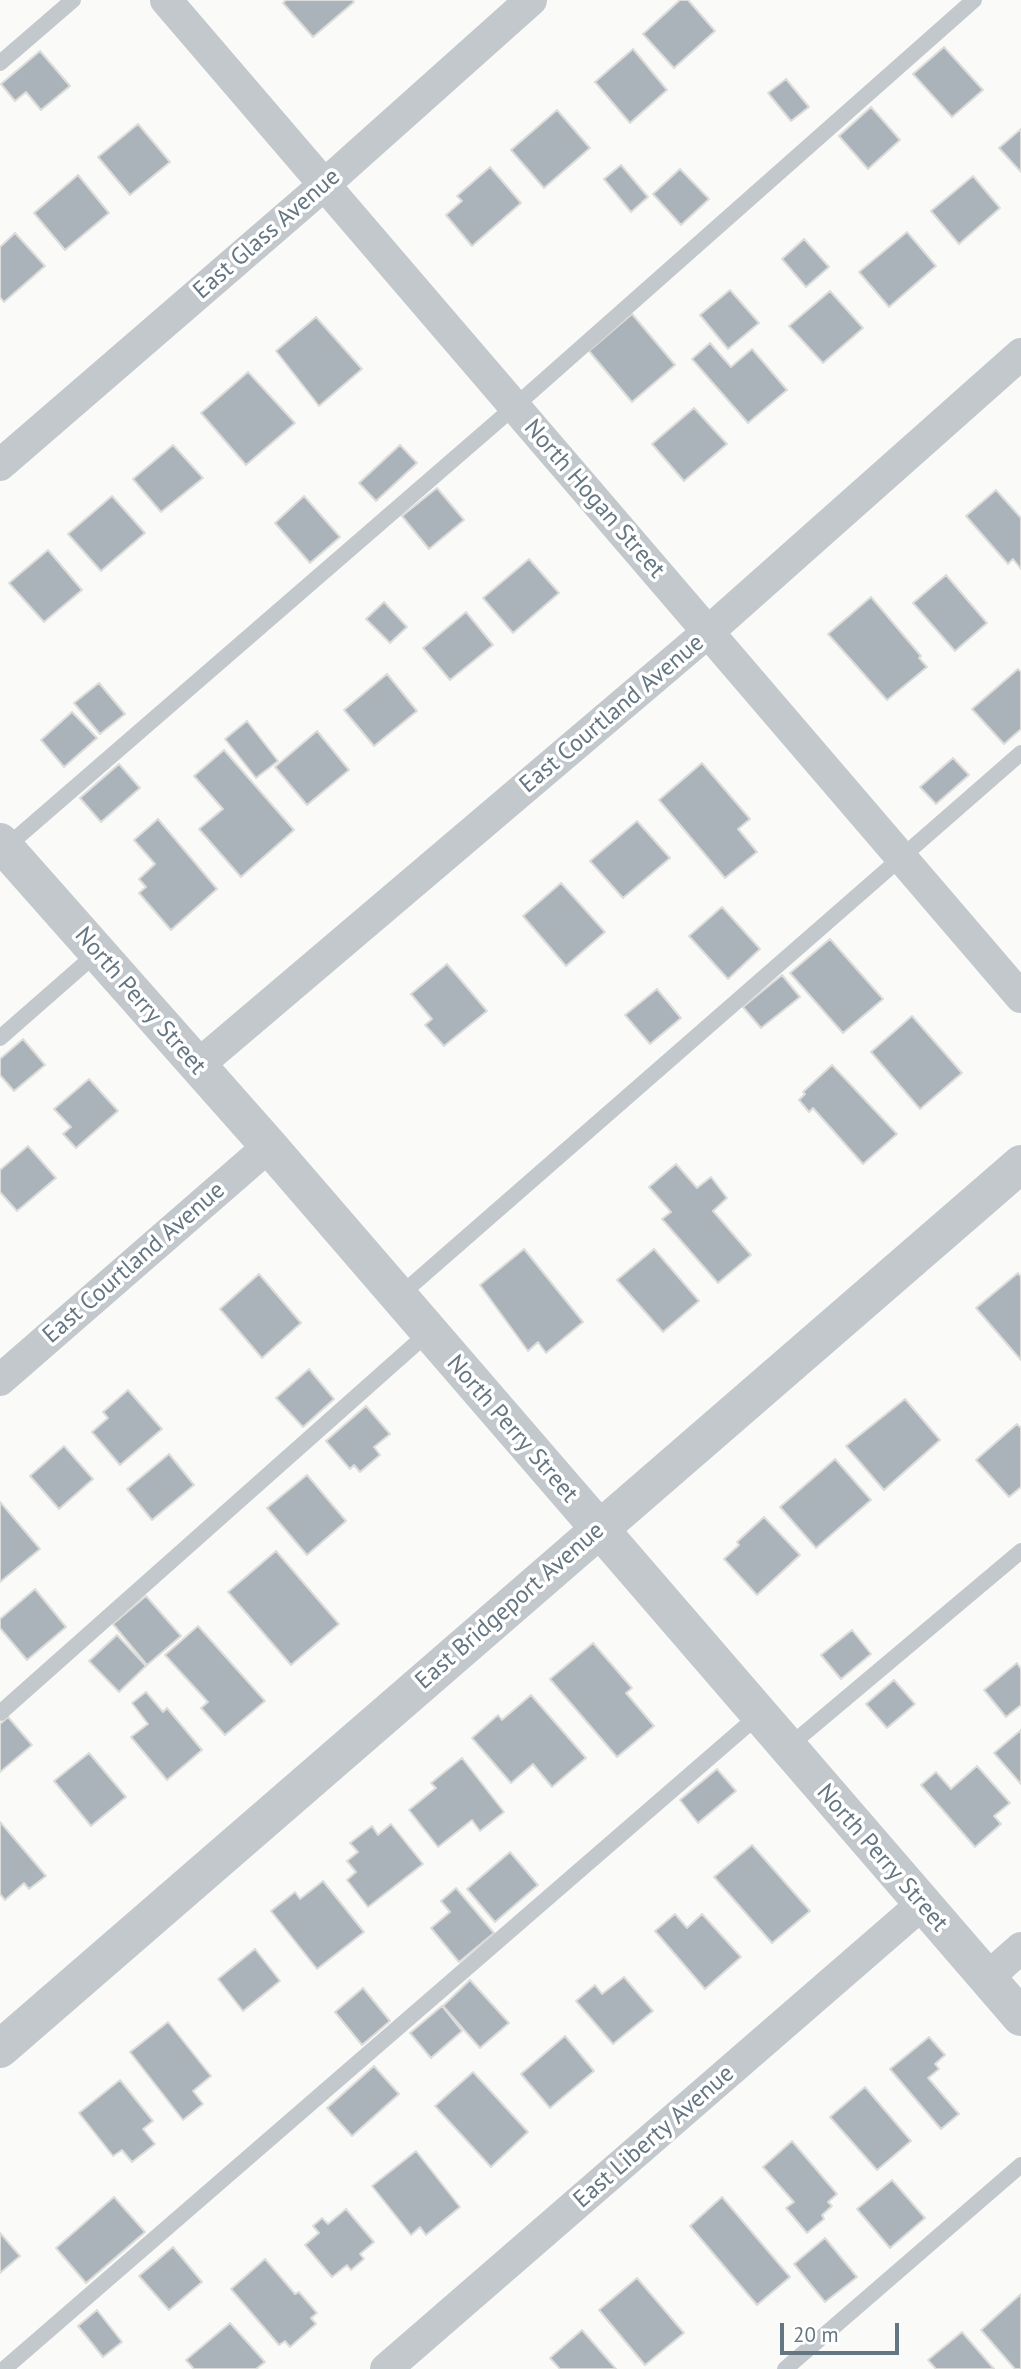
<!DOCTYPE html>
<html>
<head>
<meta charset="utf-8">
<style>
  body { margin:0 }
  #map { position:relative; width:1021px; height:2369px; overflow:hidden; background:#fafaf8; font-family:"PT Sans",sans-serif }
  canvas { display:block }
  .scale { position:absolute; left:780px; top:2323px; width:119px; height:32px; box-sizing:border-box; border:4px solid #657683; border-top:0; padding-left:9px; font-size:21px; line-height:24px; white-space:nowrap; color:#657683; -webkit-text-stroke:5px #fff; paint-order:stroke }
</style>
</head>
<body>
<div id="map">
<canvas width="1021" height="2369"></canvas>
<div class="scale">20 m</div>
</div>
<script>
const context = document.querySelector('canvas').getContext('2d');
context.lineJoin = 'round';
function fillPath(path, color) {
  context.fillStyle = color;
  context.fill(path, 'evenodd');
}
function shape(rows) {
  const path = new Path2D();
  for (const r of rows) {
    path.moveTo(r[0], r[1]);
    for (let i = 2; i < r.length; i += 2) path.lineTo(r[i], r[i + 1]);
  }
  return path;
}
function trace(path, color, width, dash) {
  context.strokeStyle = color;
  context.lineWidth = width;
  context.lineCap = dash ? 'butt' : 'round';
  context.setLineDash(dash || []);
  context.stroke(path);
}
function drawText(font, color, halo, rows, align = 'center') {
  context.font = font + ' "PT Sans",sans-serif';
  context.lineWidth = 7;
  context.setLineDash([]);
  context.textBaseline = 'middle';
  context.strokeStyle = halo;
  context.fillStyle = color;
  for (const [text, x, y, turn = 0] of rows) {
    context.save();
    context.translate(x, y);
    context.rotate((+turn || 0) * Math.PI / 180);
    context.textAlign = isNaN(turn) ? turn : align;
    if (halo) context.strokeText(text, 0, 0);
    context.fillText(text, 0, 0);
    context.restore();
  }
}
const building = shape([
  [286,0,352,0,354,2,313,37,283,3,286,0],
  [680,0,688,0,715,31,674,68,643,34,680,0],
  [944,47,983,90,952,117,913,74,944,47],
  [633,49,667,90,630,123,595,82,633,49],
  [40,51,70,86,41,110,26,92,15,101,1,84,40,51],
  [786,79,809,107,791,121,768,93,786,79],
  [871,107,900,140,868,169,839,136,871,107],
  [557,110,590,148,544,188,511,150,557,110],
  [138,124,170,162,130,195,98,157,138,124],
  [1021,129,1021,172,999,148,1021,129],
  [621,165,648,197,631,212,604,179,621,165],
  [490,167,521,203,472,246,446,215,462,201,457,196,490,167],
  [680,169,709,199,681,225,653,194,680,169],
  [78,175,109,213,65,250,34,213,78,175],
  [973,176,1000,208,959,244,931,211,973,176],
  [907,232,936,266,889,307,859,272,907,232],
  [15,233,45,266,4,302,0,297,0,247,15,233],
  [804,239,829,267,806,287,782,259,804,239],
  [730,290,759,323,728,349,700,315,730,290],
  [830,291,863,328,823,363,789,326,830,291],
  [632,314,675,365,632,402,589,351,632,314],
  [316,317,362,369,319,406,276,351,316,317],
  [710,343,731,367,752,349,787,390,748,423,692,359,710,343],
  [248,372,295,423,246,465,201,413,248,372],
  [694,408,727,444,684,481,652,444,694,408],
  [173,445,203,478,161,512,133,479,173,445],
  [400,445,417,463,376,501,359,483,400,445],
  [437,488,464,520,429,549,402,516,437,488],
  [996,490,1021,518,1021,569,1013,559,1008,564,966,516,996,490],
  [112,496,145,533,101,571,68,534,112,496],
  [304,496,340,537,310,563,275,523,304,496],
  [48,550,82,590,44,622,9,583,48,550],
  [529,559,559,593,513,633,483,598,529,559],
  [946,575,987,623,955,651,913,603,946,575],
  [871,597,921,656,919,658,927,667,887,700,828,634,871,597],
  [384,602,407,627,390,643,366,619,384,602],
  [466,612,493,645,450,680,423,648,466,612],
  [1018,669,1021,672,1021,729,1004,744,972,709,1018,669],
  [387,674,417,711,374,746,344,710,387,674],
  [99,683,125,714,100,734,74,703,99,683],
  [72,712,97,738,64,767,41,740,72,712],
  [247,721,278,761,256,778,225,739,247,721],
  [317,731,349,770,307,805,275,767,317,731],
  [224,750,294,830,241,877,199,829,223,809,194,776,224,750],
  [953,758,969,775,936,804,920,787,953,758],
  [702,763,750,819,738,829,757,852,725,878,659,800,702,763],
  [119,764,140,788,101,822,80,798,119,764],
  [158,819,217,889,171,930,139,893,146,887,139,879,155,864,134,840,158,819],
  [637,821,670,858,623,898,590,861,637,821],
  [561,883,605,932,566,966,523,916,561,883],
  [722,907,760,949,728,979,689,936,722,907],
  [830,939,883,999,843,1033,790,973,830,939],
  [447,964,487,1011,444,1046,425,1025,432,1019,411,994,447,964],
  [782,975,800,997,761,1028,743,1007,782,975],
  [657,989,681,1018,650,1044,625,1015,657,989],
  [912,1016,962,1073,920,1109,871,1052,912,1016],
  [23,1039,45,1065,14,1091,0,1075,0,1059,23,1039],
  [832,1065,897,1134,863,1164,813,1108,809,1112,799,1100,805,1094,803,1092,832,1065],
  [89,1079,118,1111,76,1148,63,1134,71,1127,54,1109,89,1079],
  [28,1146,56,1178,17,1211,0,1192,0,1170,28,1146],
  [676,1164,697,1188,711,1177,727,1198,713,1211,751,1255,718,1283,662,1219,671,1212,649,1187,676,1164],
  [524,1249,583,1322,546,1353,538,1342,528,1351,480,1285,524,1249],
  [654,1249,699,1301,663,1332,617,1280,654,1249],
  [1018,1273,1021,1277,1021,1360,976,1308,1018,1273],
  [259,1274,301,1323,262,1358,220,1309,259,1274],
  [309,1369,334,1399,303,1427,276,1398,309,1369],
  [128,1390,162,1429,120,1465,92,1432,108,1418,103,1412,128,1390],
  [905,1399,940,1440,884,1490,846,1446,905,1399],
  [366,1406,390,1434,374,1447,380,1455,360,1472,354,1465,350,1469,326,1441,366,1406],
  [1017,1424,1021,1428,1021,1487,1009,1497,976,1460,1017,1424],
  [64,1446,93,1479,59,1509,30,1476,64,1446],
  [169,1454,194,1485,152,1520,127,1489,169,1454],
  [835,1459,871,1500,816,1548,780,1507,835,1459],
  [307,1475,346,1521,307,1555,267,1508,307,1475],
  [0,1502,40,1549,0,1582,0,1502],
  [764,1517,800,1555,757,1595,724,1559,739,1545,737,1542,764,1517],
  [276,1551,339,1624,291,1665,228,1592,276,1551],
  [35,1589,66,1627,27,1660,0,1628,0,1619,35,1589],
  [146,1596,181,1636,147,1665,113,1624,146,1596],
  [198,1626,265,1701,225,1735,201,1708,208,1702,165,1655,198,1626],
  [852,1630,871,1654,841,1679,821,1655,852,1630],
  [117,1635,146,1666,119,1692,89,1661,117,1635],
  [593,1643,632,1688,626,1693,654,1726,617,1757,550,1679,593,1643],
  [1017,1663,1021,1669,1021,1705,1006,1717,984,1690,1017,1663],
  [894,1680,915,1704,887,1728,866,1704,894,1680],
  [146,1692,163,1712,167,1708,202,1750,167,1780,131,1737,148,1724,132,1703,146,1692],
  [531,1695,586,1758,552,1787,533,1764,511,1783,472,1738,498,1715,502,1720,531,1695],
  [8,1717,32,1745,0,1772,0,1724,8,1717],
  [1021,1730,1021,1784,994,1753,1021,1730],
  [89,1753,126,1797,91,1826,54,1781,89,1753],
  [462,1758,504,1812,480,1831,472,1820,438,1847,409,1810,436,1788,431,1783,462,1758],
  [977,1766,1010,1803,994,1816,1001,1824,975,1847,921,1785,936,1772,951,1789,977,1766],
  [717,1769,736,1791,698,1823,680,1800,717,1769],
  [0,1822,46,1876,29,1889,24,1883,5,1900,0,1894,0,1822],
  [391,1824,423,1864,368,1907,347,1880,356,1872,347,1861,358,1852,350,1843,372,1826,378,1835,391,1824],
  [752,1845,810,1911,772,1943,714,1877,752,1845],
  [510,1852,538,1885,495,1922,467,1889,510,1852],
  [323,1881,364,1932,317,1969,271,1911,295,1892,300,1899,323,1881],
  [456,1888,494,1933,459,1962,431,1928,450,1912,441,1901,456,1888],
  [675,1914,687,1928,702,1914,741,1957,705,1989,655,1931,675,1914],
  [255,1949,280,1981,243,2011,218,1979,255,1949],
  [624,1977,653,2011,613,2044,576,2001,595,1985,602,1994,624,1977],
  [470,1980,509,2023,480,2048,443,2006,470,1980],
  [363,1988,390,2021,362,2045,335,2012,363,1988],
  [442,2006,462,2031,431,2058,410,2033,442,2006],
  [168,2022,211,2076,193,2091,203,2104,183,2120,130,2052,168,2022],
  [565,2036,594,2071,550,2108,521,2074,565,2036],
  [929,2037,945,2055,935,2064,939,2069,928,2078,959,2114,941,2129,890,2069,929,2037],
  [374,2066,399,2094,352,2136,327,2108,374,2066],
  [473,2072,528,2132,491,2167,435,2106,473,2072],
  [120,2080,153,2121,143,2129,155,2144,132,2162,122,2150,113,2156,79,2113,120,2080],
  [865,2087,911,2141,877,2170,830,2117,865,2087],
  [792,2141,837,2194,828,2202,832,2206,822,2215,824,2219,807,2233,786,2208,794,2202,763,2167,792,2141],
  [416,2151,460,2207,426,2235,420,2227,411,2235,372,2186,416,2151],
  [892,2180,925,2218,890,2248,857,2209,892,2180],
  [114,2197,145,2232,86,2283,56,2248,114,2197],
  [722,2197,790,2277,757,2305,690,2226,722,2197],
  [346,2209,374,2242,360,2254,364,2259,351,2270,347,2265,332,2277,305,2245,319,2233,313,2226,322,2218,328,2224,346,2209],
  [0,2233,20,2256,0,2273,0,2233],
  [825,2238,857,2277,825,2302,794,2264,825,2238],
  [173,2247,202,2282,169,2310,139,2276,173,2247],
  [265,2259,295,2294,299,2292,317,2313,311,2318,316,2324,290,2347,285,2341,279,2345,231,2289,265,2259],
  [637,2278,684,2333,645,2365,599,2310,637,2278],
  [1021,2294,1021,2369,1015,2369,981,2330,1021,2294],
  [97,2310,122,2342,103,2357,78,2326,97,2310],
  [230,2323,265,2362,256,2369,194,2369,186,2360,230,2323],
  [582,2330,616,2369,560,2369,550,2358,582,2330],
  [962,2332,994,2369,936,2369,928,2360,962,2332]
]);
fillPath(building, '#aab3b9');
trace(building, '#dcdcda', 2);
trace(shape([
  [0,63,73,0],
  [5,848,514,407,974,0],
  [0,1038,97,953],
  [398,1297,1021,753],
  [0,1713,429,1332],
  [788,1747,1021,1551],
  [4,2369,760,1714],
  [785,2369,1021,2165]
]), '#c3c8cc', 16);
trace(shape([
  [166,0,1021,997],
  [0,465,324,185,531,0],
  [197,1066,708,632,1021,354],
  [0,1380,269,1146],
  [987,1978,1021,1948],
  [386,2369,921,1905]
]), '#c3c8cc', 32);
trace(shape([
  [0,842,269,1146,1021,2017],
  [0,2049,1021,1164]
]), '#c3c8cc', 38);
drawText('24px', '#657683', '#fff', [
  ["East Glass Avenue",267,234,-41],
  ["North Hogan Street",594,499,49],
  ["East Courtland Avenue",612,714,-40],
  ["North Perry Street",140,1001,49],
  ["East Courtland Avenue",134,1263,-41],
  ["North Perry Street",512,1429,49],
  ["East Bridgeport Avenue",510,1606,-41],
  ["North Perry Street",882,1858,49],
  ["East Liberty Avenue",654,2137,-41]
]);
</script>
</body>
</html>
